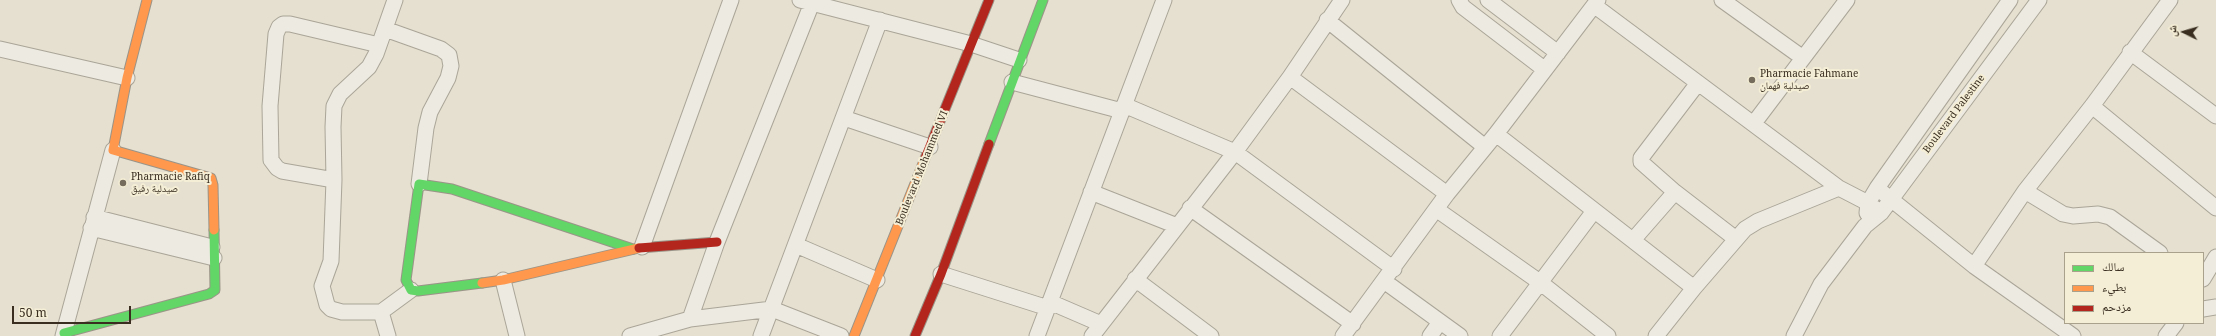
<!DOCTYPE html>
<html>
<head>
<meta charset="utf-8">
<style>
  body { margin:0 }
  #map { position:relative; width:2216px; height:336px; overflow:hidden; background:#e5e0cf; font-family:"Noto Serif","Noto Naskh Arabic",serif }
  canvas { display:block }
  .legend { position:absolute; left:2064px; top:252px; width:140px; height:72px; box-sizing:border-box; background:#f5eed6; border:1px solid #aaa18d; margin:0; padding:5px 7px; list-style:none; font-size:12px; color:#392e20 }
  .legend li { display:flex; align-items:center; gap:8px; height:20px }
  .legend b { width:20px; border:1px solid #aaa18d }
  .north { position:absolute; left:2164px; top:12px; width:40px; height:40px; -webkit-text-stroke:3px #f5eed6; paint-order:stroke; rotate:275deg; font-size:11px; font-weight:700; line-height:16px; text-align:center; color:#392e20 }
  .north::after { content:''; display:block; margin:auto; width:14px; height:18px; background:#392e20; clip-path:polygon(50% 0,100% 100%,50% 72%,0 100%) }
  .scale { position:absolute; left:12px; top:306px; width:119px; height:18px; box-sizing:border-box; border:2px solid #392e20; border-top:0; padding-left:5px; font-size:12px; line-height:14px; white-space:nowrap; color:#392e20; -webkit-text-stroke:3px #f5eed6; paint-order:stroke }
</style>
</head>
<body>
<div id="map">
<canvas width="2216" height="336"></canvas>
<ul class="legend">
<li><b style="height:5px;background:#63d668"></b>سالك</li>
<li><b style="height:5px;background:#ff974d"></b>بطيء</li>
<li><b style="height:5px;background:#b3261e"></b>مزدحم</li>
</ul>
<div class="north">ش</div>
<div class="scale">50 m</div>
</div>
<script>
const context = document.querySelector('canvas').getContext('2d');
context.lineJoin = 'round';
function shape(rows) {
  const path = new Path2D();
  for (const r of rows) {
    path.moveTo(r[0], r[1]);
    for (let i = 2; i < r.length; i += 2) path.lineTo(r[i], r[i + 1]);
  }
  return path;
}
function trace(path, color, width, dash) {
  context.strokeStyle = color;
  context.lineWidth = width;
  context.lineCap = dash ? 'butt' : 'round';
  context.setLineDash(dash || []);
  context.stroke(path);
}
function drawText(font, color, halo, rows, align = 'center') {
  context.font = font + ' "Noto Serif","Noto Naskh Arabic",serif';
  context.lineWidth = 4;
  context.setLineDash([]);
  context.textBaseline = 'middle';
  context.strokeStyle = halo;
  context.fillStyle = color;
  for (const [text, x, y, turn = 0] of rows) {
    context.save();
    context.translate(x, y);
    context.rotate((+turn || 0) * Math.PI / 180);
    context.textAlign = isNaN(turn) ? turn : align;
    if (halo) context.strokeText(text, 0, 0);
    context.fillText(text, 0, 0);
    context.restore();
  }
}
const street = shape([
  [395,0,376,54,369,67,340,94,334,106,333,127,334,180,331,261,322,286,327,305,331,309,342,312,381,312,411,290],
  [800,0,971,44,1019,60],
  [1459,0,1463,7,1544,69],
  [1488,0,1558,53],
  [1722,0,1803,58],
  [1595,6,1839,188,1868,203,1881,213],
  [1327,20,1485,147],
  [385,29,441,49,449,55,451,66,448,78,430,112,426,128,419,184],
  [0,49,127,78],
  [2130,52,2216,116],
  [1290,77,1447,194],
  [1012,82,1122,111],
  [1124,105,1235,152,1394,269],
  [2092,106,2216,208],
  [844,118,930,147],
  [1754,123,1847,0],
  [1496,134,1694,288],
  [334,180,282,171,277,168,271,160,270,106,276,34,279,27,283,24,290,24,379,45],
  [2025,191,2063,214,2073,216,2098,214,2110,217,2160,253],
  [1091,192,1177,226],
  [1675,192,1736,239],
  [1882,192,1974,266,2073,336],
  [1190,208,1353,324],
  [1436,209,1541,283,1608,336],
  [1867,213,1868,203,1877,188,2010,0],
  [94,217,212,247],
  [91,228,214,258],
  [1633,240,1675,192,1641,162,1641,158,1698,83],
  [796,245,877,280],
  [642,247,731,0],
  [1974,266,2025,191,2092,106,2170,0],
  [941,274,1048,308],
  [1135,279,1211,336],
  [2203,279,2216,257],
  [503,280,517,336],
  [1384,281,1460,336],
  [1050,302,1101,324],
  [2203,309,2216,307],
  [381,312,388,336],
  [690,319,717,242,812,3],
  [63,336,113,150],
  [630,336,690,319,772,309,841,336],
  [761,336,880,20],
  [1037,336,1164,0],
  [1092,336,1235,152,1290,77,1342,0],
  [1343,336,1447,194,1496,134,1598,0],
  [1430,336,1440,322],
  [1500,336,1594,211],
  [1656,336,1694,288,1745,229,1758,221,1839,188],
  [1794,336,1821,284,1865,226,1881,213,2039,0],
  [2166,336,2176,323]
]);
const fast = shape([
  [989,144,1043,0],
  [482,283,418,291,411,290,406,280,419,184,452,189,633,249],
  [64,333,209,294,215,290,214,230]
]);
const slow = shape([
  [147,0,127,78,113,150,211,178,213,185,214,230],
  [482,283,503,280,639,248],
  [854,336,924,161]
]);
const jam = shape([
  [924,161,989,0],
  [639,248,717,242],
  [915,336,941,274,989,144]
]);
trace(street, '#aaa598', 17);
trace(fast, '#9a9488', 11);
trace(slow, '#9a9488', 11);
trace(jam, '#9a9488', 11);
trace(street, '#edeae1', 15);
trace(fast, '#63d668', 9);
trace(slow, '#ff974d', 9);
trace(jam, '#b3261e', 9);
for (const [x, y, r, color] of [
  [1752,80,4,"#756c5d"],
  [123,183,4,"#756c5d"]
]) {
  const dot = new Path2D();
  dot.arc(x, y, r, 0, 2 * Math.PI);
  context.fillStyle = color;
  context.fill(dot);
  trace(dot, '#f5eed6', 1.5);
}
drawText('10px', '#392e20', '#f5eed6', [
  ["Pharmacie Fahmane",1760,74],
  ["صيدلية فهمان",1760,86],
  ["Pharmacie Rafiq",131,177],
  ["صيدلية رفيق",131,189]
], 'left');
drawText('10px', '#392e20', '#f5eed6', [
  ["Boulevard Palestine",1954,114,-53],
  ["Boulevard Mohammed VI",922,168,-68]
]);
</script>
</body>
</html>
